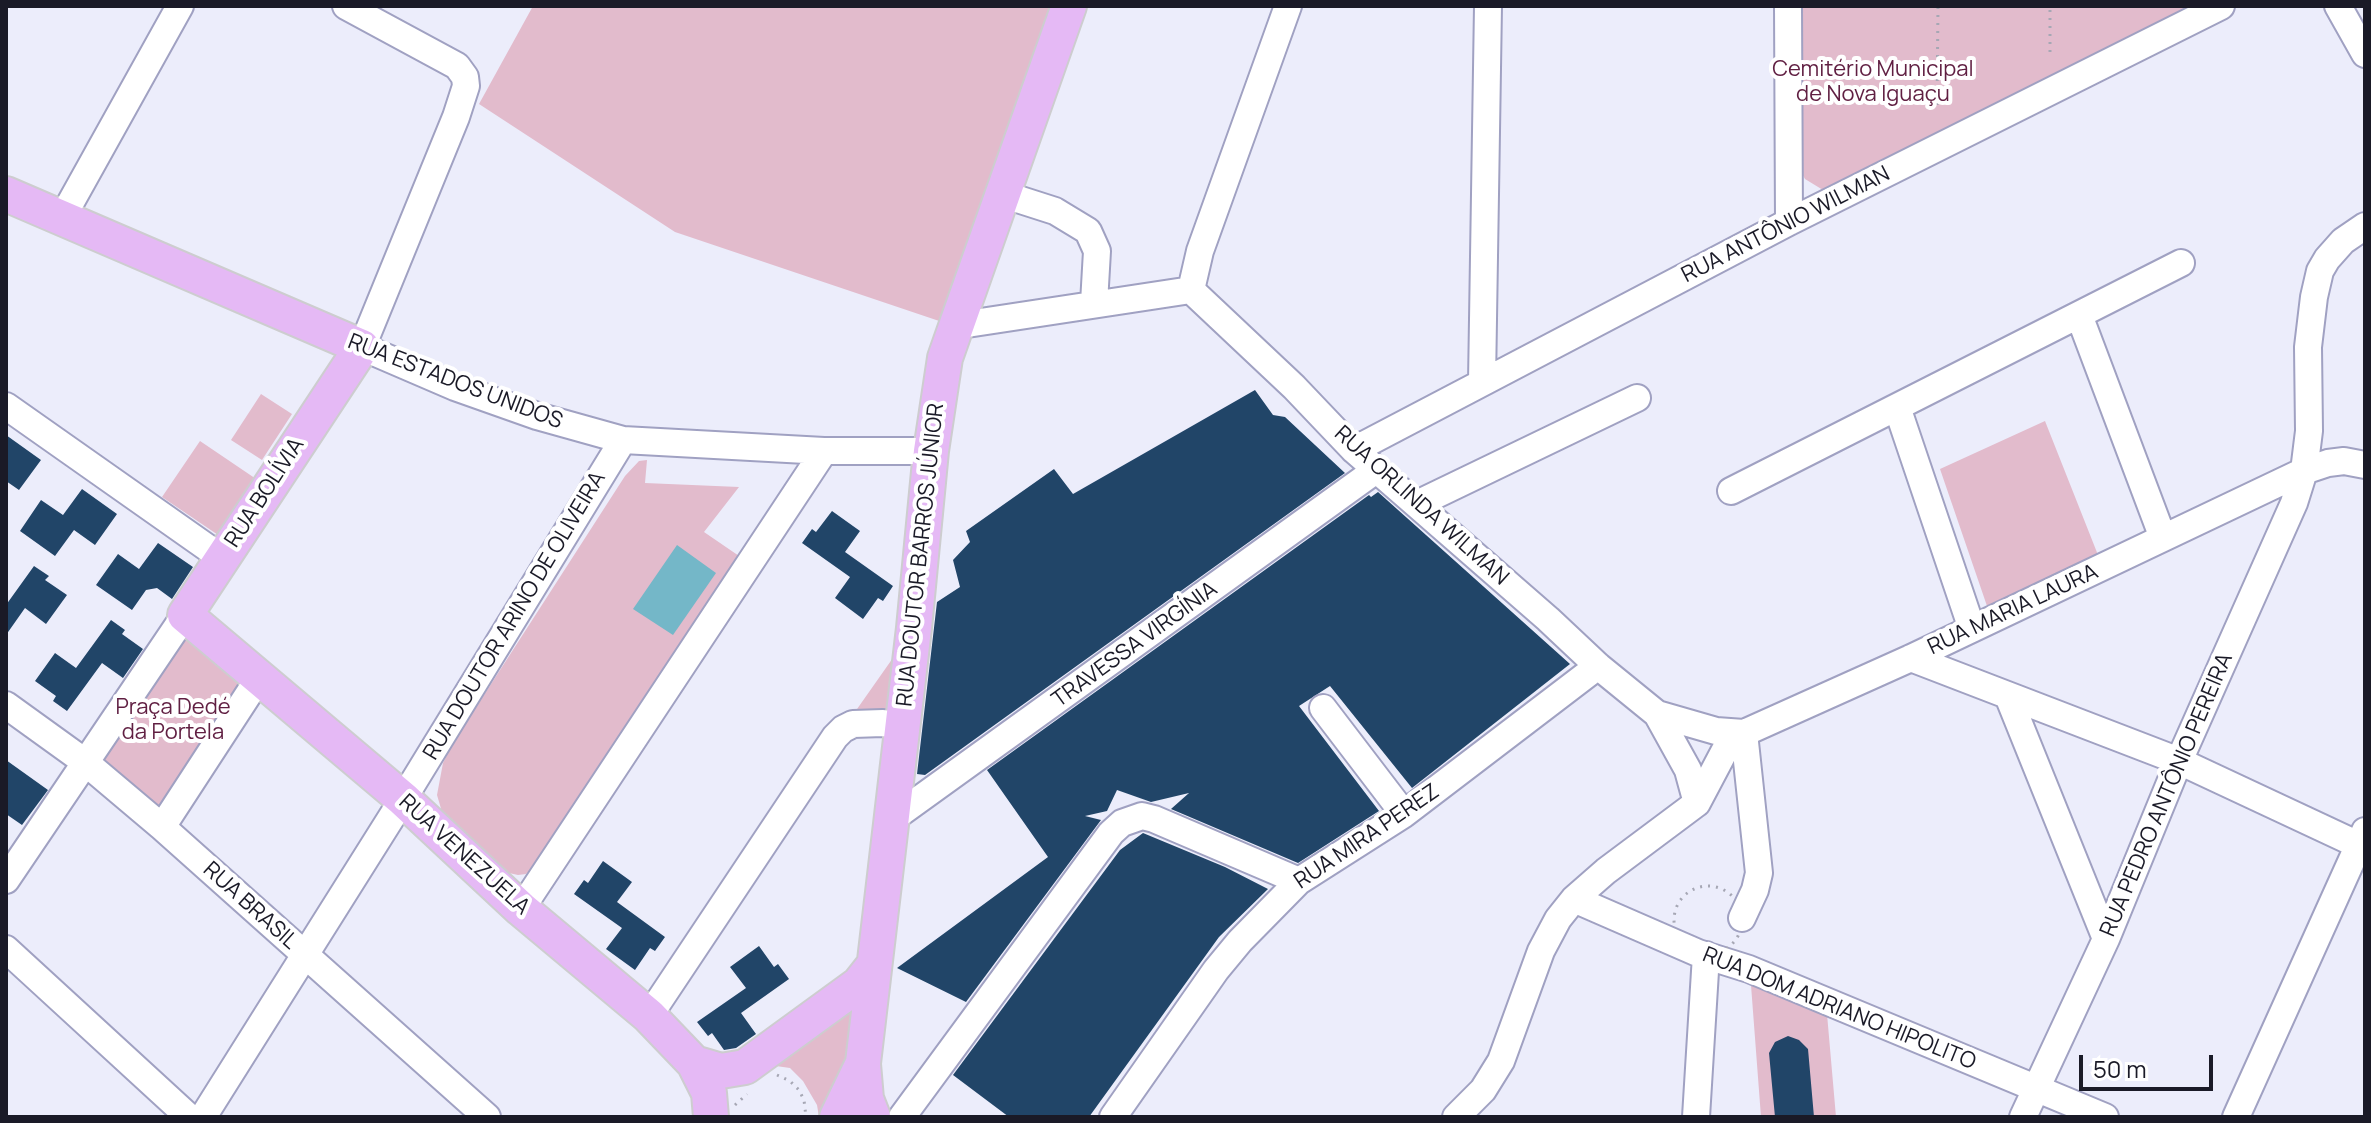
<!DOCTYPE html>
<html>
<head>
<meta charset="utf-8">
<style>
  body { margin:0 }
  #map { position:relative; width:2371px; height:1123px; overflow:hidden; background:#ecedfb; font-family:Manrope,sans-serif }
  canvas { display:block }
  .frame { position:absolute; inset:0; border:8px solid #1a1a27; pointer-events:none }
  .scale { position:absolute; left:2079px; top:1055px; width:134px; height:36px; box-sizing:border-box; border:4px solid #1a1a27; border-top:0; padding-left:10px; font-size:24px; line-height:28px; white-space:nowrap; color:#1a1a27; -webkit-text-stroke:6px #fff; paint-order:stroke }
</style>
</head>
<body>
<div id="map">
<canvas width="2371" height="1123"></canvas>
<div class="frame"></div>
<div class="scale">50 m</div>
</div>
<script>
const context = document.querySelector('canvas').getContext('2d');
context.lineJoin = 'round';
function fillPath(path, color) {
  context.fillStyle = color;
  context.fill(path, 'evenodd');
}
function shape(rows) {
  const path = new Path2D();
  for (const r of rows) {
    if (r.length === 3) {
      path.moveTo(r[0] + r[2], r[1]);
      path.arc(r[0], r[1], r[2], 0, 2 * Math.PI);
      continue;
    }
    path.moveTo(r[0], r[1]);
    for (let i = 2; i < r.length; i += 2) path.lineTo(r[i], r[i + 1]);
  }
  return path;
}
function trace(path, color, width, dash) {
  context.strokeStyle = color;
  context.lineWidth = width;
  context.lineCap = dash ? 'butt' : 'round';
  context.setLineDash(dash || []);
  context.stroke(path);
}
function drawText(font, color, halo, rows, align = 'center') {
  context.font = font + ' Manrope,sans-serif';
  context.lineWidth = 8;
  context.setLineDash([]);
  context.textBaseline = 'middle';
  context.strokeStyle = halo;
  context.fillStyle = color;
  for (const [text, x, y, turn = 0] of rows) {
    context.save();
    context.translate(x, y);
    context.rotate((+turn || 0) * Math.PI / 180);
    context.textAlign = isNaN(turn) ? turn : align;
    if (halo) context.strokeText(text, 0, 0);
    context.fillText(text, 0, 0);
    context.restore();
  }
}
fillPath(shape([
  [533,6,1053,6,954,326,675,232,479,104],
  [1796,6,2189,6,1843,186,1823,190,1805,179,1796,163],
  [261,394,292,414,262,460,231,440],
  [2045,421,2098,555,1987,606,1940,469],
  [200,441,265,485,227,541,162,497],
  [647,460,645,483,739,487,704,532,742,558,534,866,526,874,518,875,509,873,476,846,442,812,437,795,443,763,453,743,625,476,639,461],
  [914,628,902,726,843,729],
  [185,629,247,679,163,810,99,762],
  [1750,972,1827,1014,1836,1117,1761,1117],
  [868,986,856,1070,829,1117,819,1117,817,1105,803,1081,790,1068,769,1065]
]), '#e2bbcc');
fillPath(shape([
  [677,545,716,573,673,635,633,609]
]), '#74b7c8');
fillPath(shape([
  [1255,390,1273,415,1285,417,1345,473,925,775,917,774,937,602,960,587,953,560,970,542,966,531,1054,469,1073,494],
  [6,435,41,460,19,490,6,481],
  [82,489,117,514,95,545,74,530,55,556,20,531,41,500,63,515],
  [1378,492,1570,664,1412,788,1330,686,1299,706,1379,811,1298,863,1171,809,1189,793,1151,802,1117,790,1107,811,1085,816,1101,820,966,1002,897,968,1048,857,987,770,1369,495,1371,497],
  [832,511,860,531,845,552,893,586,883,601,878,598,863,619,835,598,850,577,802,543,812,529,816,532],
  [158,543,193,567,172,599,157,588,146,590,132,610,96,585,118,554,139,569],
  [34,566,49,576,45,580,67,595,46,624,25,608,6,635,6,605],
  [111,620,125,630,122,634,143,649,123,678,102,663,67,711,53,701,56,696,35,681,55,653,76,668],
  [6,760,48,790,22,825,6,814],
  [1143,833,1225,867,1268,889,1219,937,1089,1117,1009,1117,953,1075,1120,850],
  [603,861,632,882,617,902,665,937,655,951,650,948,635,970,606,949,622,928,574,894,584,880,588,883],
  [759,946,774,967,778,964,789,979,741,1013,756,1034,736,1048,724,1050,712,1033,708,1036,697,1022,746,988,730,967],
  [1788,1036,1799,1040,1808,1049,1814,1117,1775,1117,1769,1053,1775,1042]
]), '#214568');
const minor = shape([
  [346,6,457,66,465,77,466,86,456,117,362,347,455,387,537,416,623,440,824,451,931,451],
  [1788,6,1789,222],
  [2338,6,2365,54],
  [1002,194,1055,211,1088,231,1097,251,1094,303],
  [62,218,180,6],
  [1191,290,1200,251,1288,6],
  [2079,315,2163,538],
  [954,326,1191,290,1294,387,1354,450,1548,619,1598,666,1657,714,1688,770,1697,803],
  [1482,382,1488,6],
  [6,406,222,558],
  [1897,407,1972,629],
  [1354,450,1789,222,2221,6],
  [1731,491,2181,263],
  [1417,504,1637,398],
  [1911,658,2179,761,2365,848],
  [2008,696,2106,939],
  [6,705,85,762,162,827,487,1117],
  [1323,708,1404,814],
  [1657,714,1716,731,1744,733,1911,658,2304,471,2328,463,2344,461,2365,465],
  [892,819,1376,470],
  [162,827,259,678],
  [6,880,185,615],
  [1574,899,1698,953,1749,969,2105,1117],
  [521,909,824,451],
  [1742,918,1755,890,1759,873,1744,733],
  [6,949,189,1117],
  [649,1016,835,737,843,729,853,724,883,723,902,726],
  [203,1117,403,799,623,440],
  [902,1117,1111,833,1122,823,1142,816,1154,819,1299,881],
  [1113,1117,1216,970,1240,941,1299,881,1404,814,1598,666],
  [1456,1117,1483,1090,1501,1061,1541,951,1558,919,1574,899,1606,871,1697,803,1725,750,1744,733],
  [1696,1117,1706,955],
  [2023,1117,2106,939,2179,761,2294,503,2304,471,2309,431,2308,347,2314,297,2320,271,2327,259,2343,241,2365,226],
  [2236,1117,2365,831]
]);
const major = shape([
  [6,194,362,347,185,615,403,799,521,909,649,1016,694,1063,709,1093,711,1117],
  [694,1063,721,1071,745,1067,859,984,874,965],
  [863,1064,866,1099,873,1117],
  [837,1117,863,1063,914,628,931,451,945,358,1069,6]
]);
trace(minor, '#a0a1c2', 30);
trace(major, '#cdcdcf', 38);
trace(shape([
  [2137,6,2137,13],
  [2050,52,2050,6],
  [1937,105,1938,6],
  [1708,920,34],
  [777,1075,790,1081,799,1090,804,1100,806,1117],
  [735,1105,747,1094]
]), '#a6a7b4', 3, [2, 6]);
trace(minor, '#fff', 26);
trace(major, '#e5b9f5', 34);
drawText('22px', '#601f42', '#fff', [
  ["Cemitério Municipal",1873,70],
  ["de Nova Iguaçu",1873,95],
  ["Praça Dedé",173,708],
  ["da Portela",173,733]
]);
drawText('22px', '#1a1a27', '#fff', [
  ["RUA ANTÔNIO WILMAN",1786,225,-27],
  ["RUA ESTADOS UNIDOS",455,382,21],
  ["RUA BOLÍVIA",265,493,-57],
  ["RUA ORLINDA WILMAN",1421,506,42],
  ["RUA DOUTOR BARROS JÚNIOR",921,555,-84],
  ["RUA MARIA LAURA",2013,610,-25],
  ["RUA DOUTOR ARINO DE OLIVEIRA",515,616,-59],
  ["TRAVESSA VIRGÍNIA",1135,645,-36],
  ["RUA PEDRO ANTÔNIO PEREIRA",2167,795,-67],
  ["RUA MIRA PEREZ",1367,837,-34],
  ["RUA VENEZUELA",464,855,42],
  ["RUA BRASIL",250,906,42],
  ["RUA DOM ADRIANO HIPOLITO",1839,1009,22]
]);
</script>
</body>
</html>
